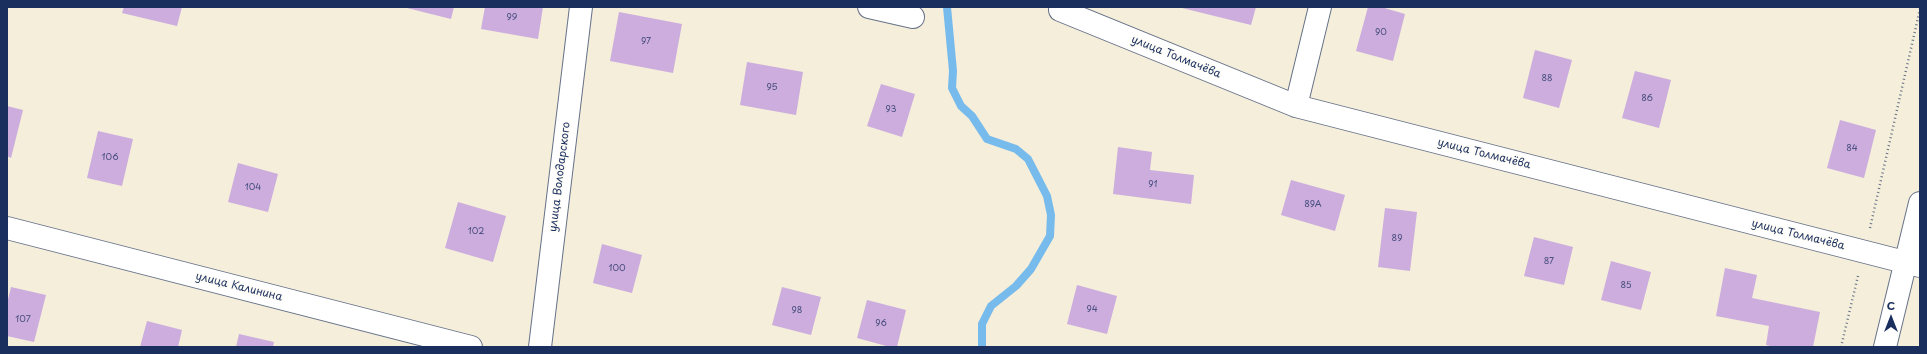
<!DOCTYPE html>
<html>
<head>
<meta charset="utf-8">
<style>
  body { margin:0 }
  #map { position:relative; width:1927px; height:354px; overflow:hidden; background:#f4eeda; font-family:"Playpen Sans",sans-serif }
  canvas { display:block }
  .frame { position:absolute; inset:0; border:8px solid #1b2f5e; pointer-events:none }
  .north { position:absolute; left:1871px; top:298px; width:40px; height:40px; -webkit-text-stroke:3px #fdfcf7; paint-order:stroke; rotate:0deg; font-size:11px; font-weight:700; line-height:16px; text-align:center; color:#1b2f5e }
  .north::after { content:''; display:block; margin:auto; width:14px; height:18px; background:#1b2f5e; clip-path:polygon(50% 0,100% 100%,50% 72%,0 100%) }
</style>
</head>
<body>
<div id="map">
<canvas width="1927" height="354"></canvas>
<div class="frame"></div>
<div class="north">С</div>
</div>
<script>
const context = document.querySelector('canvas').getContext('2d');
context.lineJoin = 'round';
function shape(rows) {
  const path = new Path2D();
  for (const r of rows) {
    path.moveTo(r[0], r[1]);
    for (let i = 2; i < r.length; i += 2) path.lineTo(r[i], r[i + 1]);
  }
  return path;
}
function trace(path, color, width, dash) {
  context.strokeStyle = color;
  context.lineWidth = width;
  context.lineCap = dash ? 'butt' : 'round';
  context.setLineDash(dash || []);
  context.stroke(path);
}
function fillPath(path, color) {
  context.fillStyle = color;
  context.fill(path, 'evenodd');
}
function drawText(font, color, halo, rows, align = 'center') {
  context.font = font + ' "Playpen Sans",sans-serif';
  context.lineWidth = 3.5;
  context.setLineDash([]);
  context.textBaseline = 'middle';
  context.strokeStyle = halo;
  context.fillStyle = color;
  for (const [text, x, y, turn = 0] of rows) {
    context.save();
    context.translate(x, y);
    context.rotate((+turn || 0) * Math.PI / 180);
    context.textAlign = isNaN(turn) ? turn : align;
    if (halo) context.strokeText(text, 0, 0);
    context.fillText(text, 0, 0);
    context.restore();
  }
}
trace(shape([
  [947,7,953,71,952,88,961,106,972,116,987,139,1016,149,1028,159,1047,196,1051,215,1050,236,1031,269,1016,286,991,306,982,324,982,347]
]), '#77bbed', 8);
fillPath(shape([
  [124,7,182,7,177,26,122,13],
  [403,7,454,7,451,19],
  [485,7,543,7,538,39,481,29],
  [1178,7,1256,7,1251,25],
  [1368,7,1381,7,1405,14,1393,61,1356,51],
  [619,12,682,24,673,73,610,61],
  [1535,50,1572,60,1559,108,1523,98],
  [747,62,803,72,796,115,740,105],
  [1635,71,1671,80,1659,128,1622,118],
  [881,84,915,94,902,137,867,126],
  [7,106,23,110,11,158,7,156],
  [1840,120,1876,130,1864,178,1827,168],
  [98,131,133,139,122,186,87,178],
  [1118,147,1152,152,1150,170,1194,175,1191,204,1113,194],
  [238,163,278,174,268,212,228,202],
  [1291,180,1345,195,1335,231,1281,215],
  [458,202,506,216,493,262,445,248],
  [1385,208,1417,212,1410,271,1378,267],
  [1534,237,1573,247,1564,285,1524,276],
  [602,244,642,255,632,293,593,283],
  [1611,261,1651,272,1641,310,1601,300],
  [1725,268,1757,275,1752,298,1820,312,1813,347,1775,347,1766,345,1769,326,1716,316],
  [1077,285,1117,296,1107,334,1067,324],
  [11,287,46,295,34,342,7,336,7,304],
  [782,287,821,297,811,335,772,325],
  [867,300,906,310,897,347,890,347,857,338],
  [147,321,182,330,178,347,140,347],
  [239,334,274,342,273,347,236,347]
]), '#ccadde');
const street = shape([
  [869,7,913,17],
  [1060,10,1296,106,1920,266],
  [1296,106,1320,7],
  [7,228,471,347],
  [540,347,581,7]
]);
const secondary = shape([
  [1885,347,1920,203]
]);
trace(street, '#677289', 24);
trace(secondary, '#677289', 24);
trace(shape([
  [1870,228,1920,9],
  [1841,347,1858,276]
]), '#677289', 2.5, [1, 3]);
trace(street, '#fff', 22);
trace(secondary, '#fff', 22);
drawText('9px', '#474e7e', null, [
  ["99",512,18],
  ["90",1381,33],
  ["97",646,42],
  ["88",1547,79],
  ["95",772,88],
  ["86",1647,99],
  ["93",891,110],
  ["84",1852,149],
  ["106",110,158],
  ["91",1153,185],
  ["104",253,188],
  ["89А",1313,205],
  ["102",476,232],
  ["89",1397,239],
  ["87",1549,262],
  ["100",617,269],
  ["85",1626,286],
  ["94",1092,310],
  ["98",797,311],
  ["107",23,320],
  ["96",881,324]
]);
drawText('11px', '#1b2f5e', '#fdfcf7', [
  ["улица Толмачёва",1176,57,22],
  ["улица Толмачёва",1484,154,14],
  ["улица Володарского",560,177,-83],
  ["улица Толмачёва",1798,235,14],
  ["улица Калинина",239,287,14]
]);
</script>
</body>
</html>
